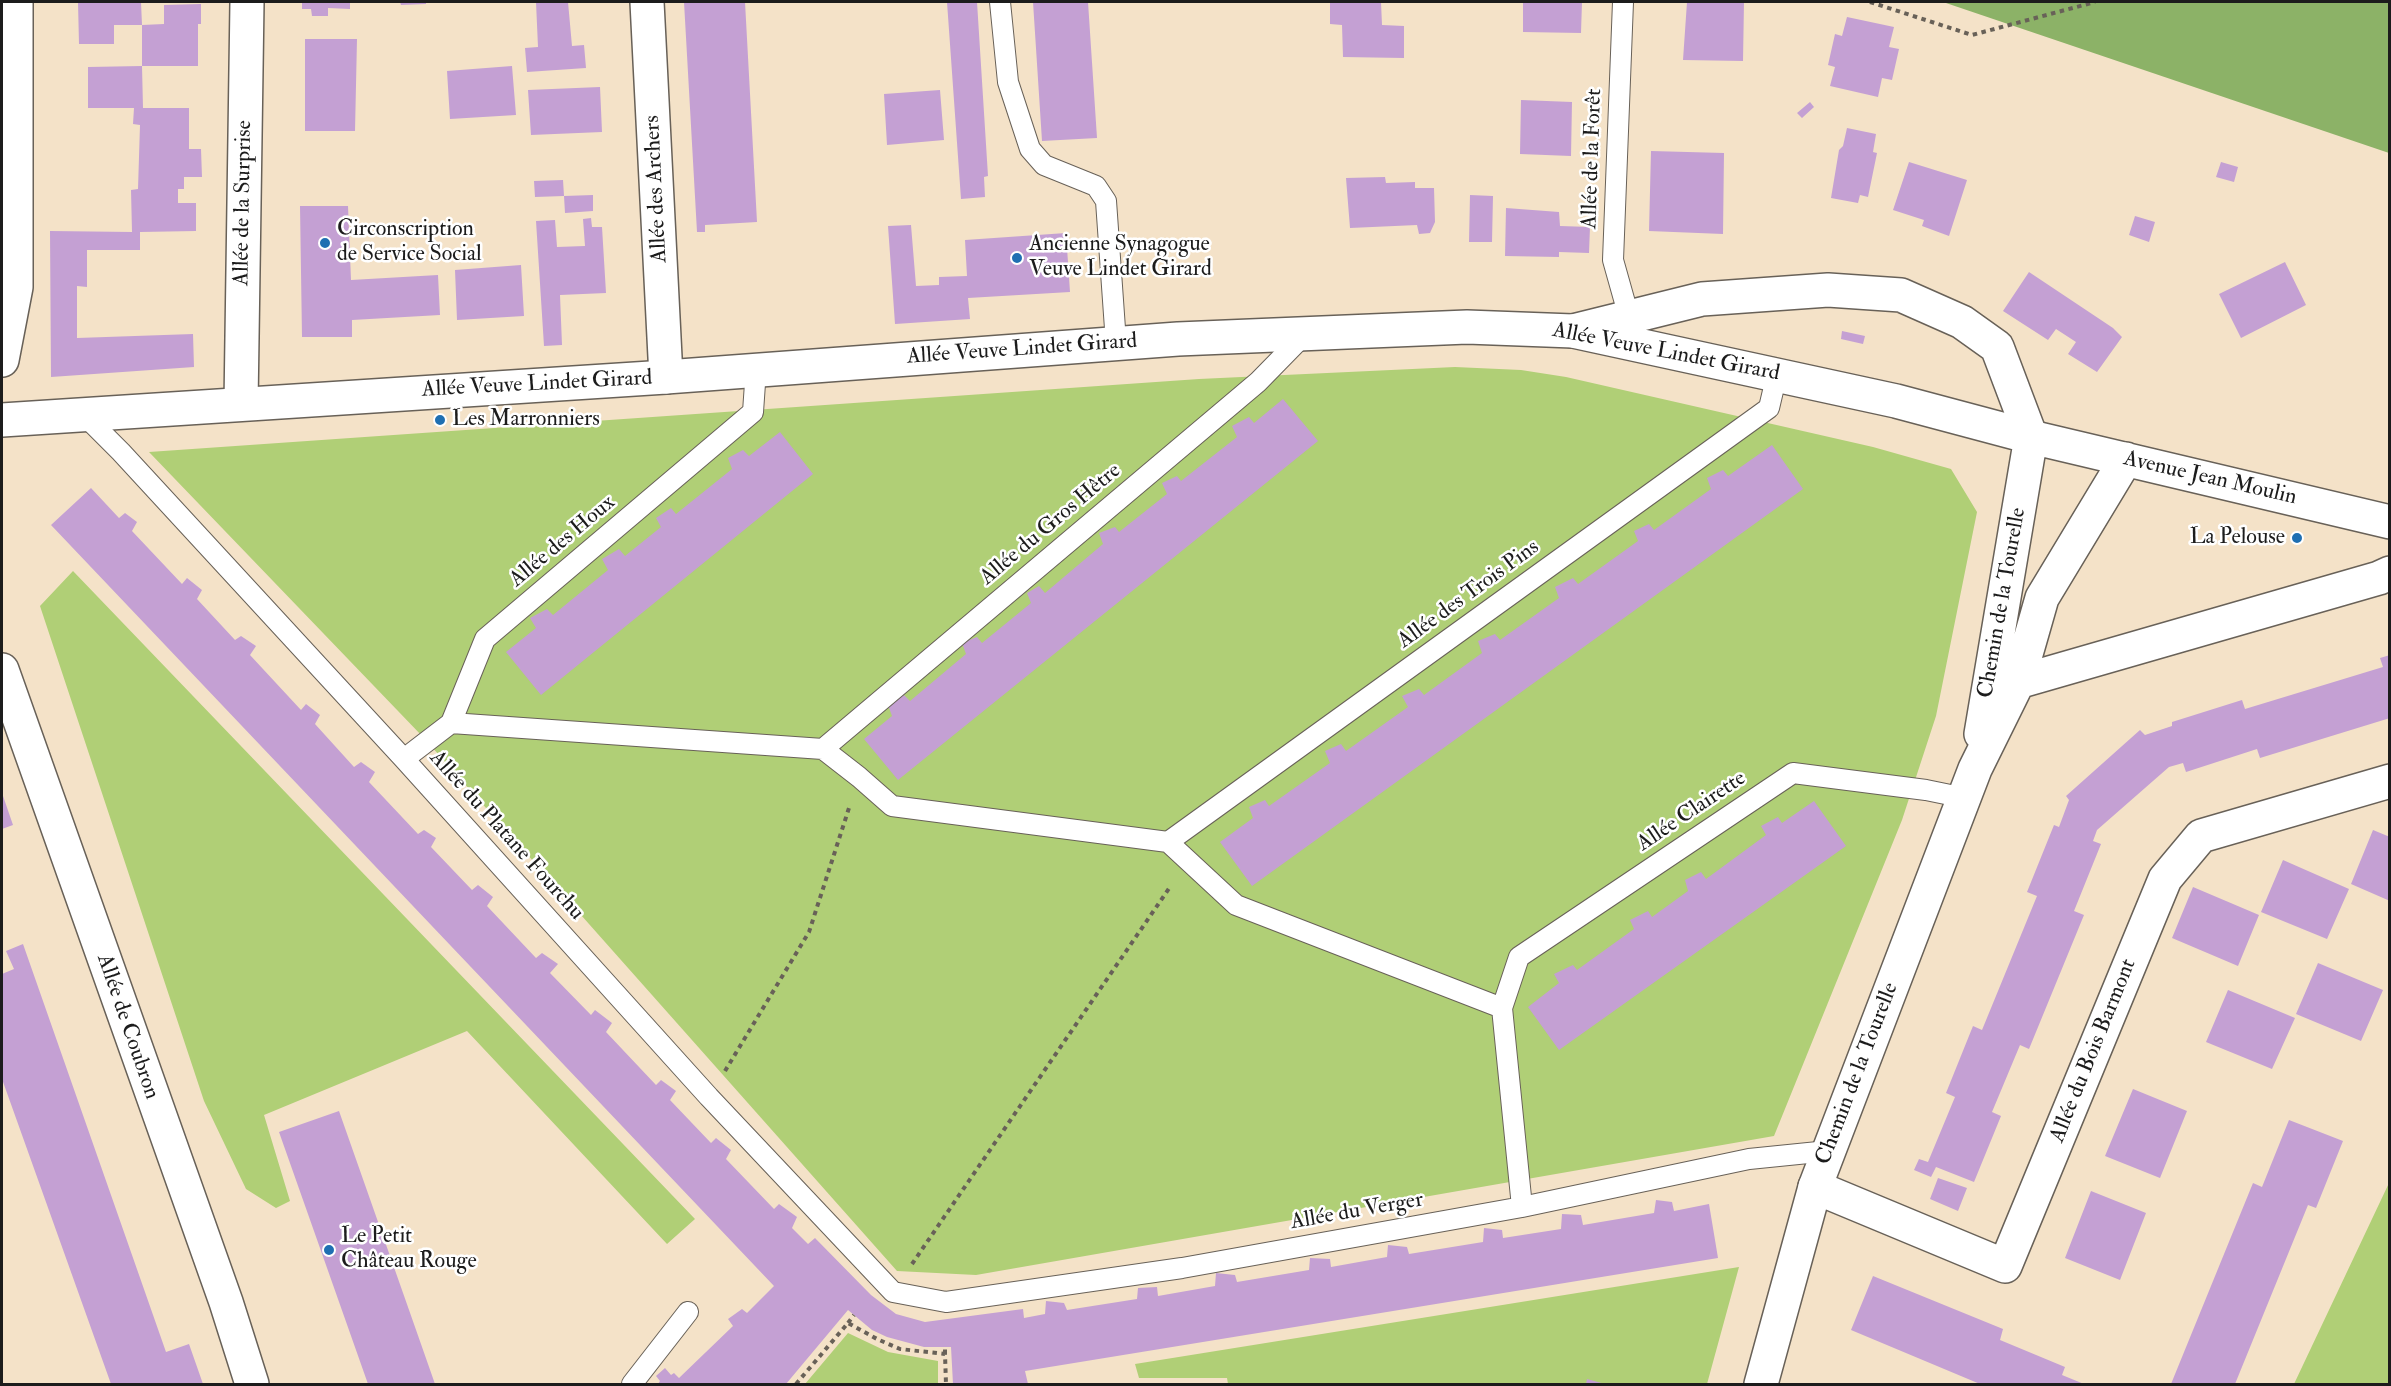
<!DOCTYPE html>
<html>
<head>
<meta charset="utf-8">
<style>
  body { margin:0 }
  #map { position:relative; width:2391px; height:1386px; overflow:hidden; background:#f4e2c8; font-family:"IM FELL Double Pica",serif }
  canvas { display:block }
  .frame { position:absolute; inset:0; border:3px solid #1c1c1c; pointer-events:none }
</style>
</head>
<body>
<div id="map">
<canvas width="2391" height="1386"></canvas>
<div class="frame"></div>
</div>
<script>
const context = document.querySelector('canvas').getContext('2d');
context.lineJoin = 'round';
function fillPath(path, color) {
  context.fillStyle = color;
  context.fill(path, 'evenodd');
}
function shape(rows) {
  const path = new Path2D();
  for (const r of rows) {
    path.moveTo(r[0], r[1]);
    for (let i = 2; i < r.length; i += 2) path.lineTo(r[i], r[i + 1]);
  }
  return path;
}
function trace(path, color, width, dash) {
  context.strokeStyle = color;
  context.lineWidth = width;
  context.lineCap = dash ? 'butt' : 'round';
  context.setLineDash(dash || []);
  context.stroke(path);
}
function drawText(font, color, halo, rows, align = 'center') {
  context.font = font + ' "IM FELL Double Pica",serif';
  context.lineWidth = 5;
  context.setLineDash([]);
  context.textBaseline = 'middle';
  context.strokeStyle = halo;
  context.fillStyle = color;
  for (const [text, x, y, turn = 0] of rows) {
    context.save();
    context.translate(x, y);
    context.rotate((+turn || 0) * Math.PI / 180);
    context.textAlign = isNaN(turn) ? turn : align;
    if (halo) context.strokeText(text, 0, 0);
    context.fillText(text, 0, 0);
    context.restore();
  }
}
fillPath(shape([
  [1455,367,1521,370,1566,377,1873,447,1951,469,1977,512,1936,716,1902,820,1774,1136,976,1275,897,1271,423,737,149,452,1199,379],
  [73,571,695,1219,667,1244,467,1031,264,1115,290,1201,276,1208,246,1189,204,1101,40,606],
  [2389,1183,2389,1384,2294,1384],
  [1739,1267,1707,1384,1228,1384,1227,1378,1139,1378,1135,1364],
  [848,1333,888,1352,938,1361,938,1384,805,1384]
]), '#b0cf76');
fillPath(shape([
  [1943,2,2389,2,2389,153]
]), '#8cb267');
fillPath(shape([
  [78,2,141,2,142,25,114,25,114,44,79,44],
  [302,2,350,2,350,9,328,8,328,16,312,16,311,9,302,9],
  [400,2,426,2,426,4,401,5],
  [536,2,568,2,572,46,584,45,586,68,527,72,525,48,538,47],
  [684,2,745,2,757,222,705,225,705,232,697,232],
  [947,2,977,2,988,176,984,177,985,197,961,199],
  [1033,2,1088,2,1097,138,1042,141],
  [1330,2,1381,2,1382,25,1404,26,1404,58,1343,57,1342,25,1330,24],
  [1523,2,1582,2,1581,33,1523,32],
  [1687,2,1744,2,1743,61,1683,60],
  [201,4,201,24,198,24,198,66,142,66,142,25,164,24,164,5],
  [1847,17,1894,27,1889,47,1899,49,1892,80,1882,78,1878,97,1830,86,1835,67,1828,65,1835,34,1842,36],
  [305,39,357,39,355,131,305,131],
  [142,66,143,108,189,108,189,149,201,149,202,177,184,177,184,189,178,189,178,203,196,203,196,231,140,232,140,250,87,250,87,287,77,286,77,338,193,334,194,367,51,377,50,231,132,232,131,190,138,189,140,125,133,124,134,108,88,108,88,67],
  [512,66,516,115,450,119,447,71],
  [600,87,602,132,531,135,528,90],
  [940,90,944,140,887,145,884,94],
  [1521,100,1572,102,1571,156,1520,154],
  [1810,102,1814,107,1802,118,1797,113],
  [1847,128,1876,134,1873,152,1877,153,1868,197,1860,195,1858,203,1831,198,1839,150,1843,146],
  [1651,151,1724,153,1723,234,1649,231],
  [1909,162,1967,180,1949,236,1922,226,1924,220,1893,210],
  [2221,162,2238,167,2234,182,2216,177],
  [1385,177,1386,183,1415,182,1415,188,1434,188,1435,222,1430,233,1419,234,1417,225,1350,228,1346,178],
  [563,180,564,196,535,197,534,181],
  [593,195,593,211,565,213,564,196],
  [1470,195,1493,196,1492,242,1469,242],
  [300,206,348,206,351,280,438,275,440,315,352,320,352,337,302,337],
  [1506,208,1559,212,1560,226,1590,227,1589,253,1559,252,1559,257,1505,256],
  [2135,216,2155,222,2149,242,2129,235],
  [591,218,592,227,602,227,606,293,560,295,562,345,544,346,536,221,555,220,557,247,585,246,583,219],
  [911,225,916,286,939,285,939,277,967,276,965,240,1066,233,1070,292,968,298,970,319,895,324,888,226],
  [2285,262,2306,305,2241,338,2219,294],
  [521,265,524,316,457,320,455,270],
  [2029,272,2113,328,2122,337,2097,372,2068,354,2076,342,2056,329,2048,340,2003,311],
  [1842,331,1865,336,1863,344,1841,339],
  [1283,399,1318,441,898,780,864,739,892,716,888,705,904,695,910,701,966,654,962,643,977,637,982,643,1031,603,1027,593,1039,586,1045,593,1103,544,1099,533,1115,527,1119,532,1167,494,1162,483,1177,476,1181,481,1237,437,1232,426,1249,417,1254,423],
  [780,432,813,474,541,695,506,652,536,628,530,618,547,609,553,615,608,570,602,559,619,549,625,556,661,527,656,518,671,508,676,514,732,469,728,458,743,450,749,456],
  [1772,445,1803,489,1252,886,1220,842,1253,818,1249,807,1265,800,1269,806,1330,763,1325,751,1341,744,1346,751,1408,707,1402,696,1419,689,1424,695,1482,653,1478,641,1495,634,1500,640,1559,598,1555,587,1573,578,1578,584,1638,541,1634,531,1649,524,1654,530,1711,489,1707,478,1723,470,1728,476],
  [91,488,119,518,125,513,137,522,132,531,182,584,187,578,202,590,197,599,235,640,241,636,256,646,250,655,301,710,306,704,320,715,315,724,354,767,361,762,375,772,369,782,418,834,424,830,436,838,431,847,472,890,478,885,493,897,487,906,536,958,542,953,558,964,550,973,591,1015,595,1010,612,1023,606,1032,656,1085,661,1080,676,1091,670,1100,711,1143,716,1138,731,1150,726,1159,774,1209,779,1204,797,1217,792,1228,808,1244,815,1238,871,1295,896,1314,925,1322,1023,1309,1024,1318,1045,1314,1046,1301,1064,1303,1067,1310,1137,1299,1138,1288,1157,1287,1158,1296,1215,1286,1216,1273,1235,1275,1237,1282,1309,1270,1310,1258,1330,1259,1331,1267,1387,1257,1388,1245,1407,1247,1409,1254,1483,1242,1484,1228,1502,1230,1503,1238,1561,1229,1562,1214,1581,1215,1583,1225,1654,1213,1656,1200,1672,1202,1674,1211,1709,1204,1718,1258,1025,1371,1028,1384,953,1384,951,1347,924,1347,887,1337,872,1330,848,1310,786,1384,658,1384,660,1381,656,1376,665,1368,671,1375,674,1373,679,1378,733,1326,728,1319,742,1309,747,1313,774,1286,51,525],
  [2390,655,2390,718,2260,758,2257,749,2186,772,2183,763,2169,767,2097,830,2093,841,2101,844,2074,911,2084,915,2029,1049,2020,1045,1992,1112,2001,1116,1974,1182,1936,1167,1931,1177,1914,1170,1919,1159,1928,1162,1955,1097,1946,1093,1973,1026,1982,1030,2037,896,2027,892,2054,825,2059,827,2069,800,2066,796,2140,730,2145,735,2172,726,2172,722,2242,700,2245,709,2383,667,2380,658],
  [2,793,13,825,2,829],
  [1814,801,1846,846,1559,1050,1528,1007,1559,983,1554,974,1573,965,1577,970,1634,929,1630,920,1648,911,1652,917,1688,891,1685,880,1701,872,1706,879,1766,835,1761,826,1778,817,1782,823],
  [2373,830,2390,837,2390,901,2351,884],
  [2283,860,2349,889,2327,939,2261,912],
  [2193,887,2259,915,2238,966,2172,938],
  [23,944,166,1352,189,1344,203,1384,111,1384,2,1079,2,974,14,969,6,951],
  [2318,963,2383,990,2361,1041,2296,1014],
  [2228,990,2295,1018,2272,1069,2206,1042],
  [2133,1089,2187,1111,2160,1178,2105,1156],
  [339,1111,415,1327,435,1384,368,1384,279,1132],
  [2289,1120,2343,1141,2316,1208,2308,1205,2235,1384,2171,1384,2253,1183,2262,1187],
  [1938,1178,1967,1188,1958,1211,1930,1199],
  [2091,1191,2146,1213,2120,1280,2065,1258],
  [1873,1276,2003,1329,2000,1340,2065,1367,2062,1375,2084,1384,1980,1384,1851,1330],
  [1587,1379,1605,1384,1586,1384]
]), '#c4a0d3');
const service = shape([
  [1000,2,1008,82,1030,149,1044,165,1096,186,1106,201,1116,343],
  [1623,2,1613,260,1629,317],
  [83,414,121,452,404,759,709,1097,893,1292,946,1302,1182,1268,1522,1207,1749,1159,1828,1151],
  [451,723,823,749,859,777,892,806,1168,842,1236,905,1502,1008,1522,1207],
  [823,749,1258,382,1306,333],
  [404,759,451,723,485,639,753,412,756,369],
  [1168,842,1769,408,1777,374],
  [1502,1008,1519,957,1793,773,1926,790,1965,798],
  [632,1384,688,1312]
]);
const minor = shape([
  [647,2,666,377],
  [1573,331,1702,299,1828,290,1901,295,1962,322,1997,347,2031,437],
  [241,404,247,2],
  [1815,1187,2005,1266,2165,879,2201,836,2390,781]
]);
const tertiary = shape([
  [2,360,16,287,16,2],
  [2,420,666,377,1178,339,1467,327,1573,331,1896,401,2031,437,2390,522],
  [2,670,226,1302,252,1384],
  [2018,682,2379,578,2390,573],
  [1981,734,2031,437],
  [1761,1384,1815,1187,1975,769,2018,682,2042,598,2126,459]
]);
trace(service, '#686158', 22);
trace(minor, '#686158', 36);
trace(tertiary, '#686158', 36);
trace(shape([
  [1870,2,1972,35,2095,2],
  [725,1071,809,932,849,808],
  [912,1264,1170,887],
  [848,1323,854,1315],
  [945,1354,945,1347],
  [796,1384,848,1323,877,1339,900,1349,945,1354,946,1384]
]), '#686158', 4, [4.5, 4.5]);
trace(service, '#fff', 20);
trace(minor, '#fff', 33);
trace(tertiary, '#fff', 33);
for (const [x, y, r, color] of [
  [325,243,6,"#1f6fb2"],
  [1017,258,6,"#1f6fb2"],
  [440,420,6,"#1f6fb2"],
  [2297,538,6,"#1f6fb2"],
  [329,1250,6,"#1f6fb2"]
]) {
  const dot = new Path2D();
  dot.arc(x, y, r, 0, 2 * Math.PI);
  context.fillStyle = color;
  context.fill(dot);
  trace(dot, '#fff', 2);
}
drawText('22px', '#1c1c1c', '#fff', [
  ["Allée de la Forêt",1593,159,-88],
  ["Allée des Archers",657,189,-93],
  ["Allée de la Surprise",244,203,-89],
  ["Allée Veuve Lindet Girard",1022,350,-4],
  ["Allée Veuve Lindet Girard",1666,353,11],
  ["Allée Veuve Lindet Girard",537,385,-3],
  ["Avenue Jean Moulin",2210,479,13],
  ["Allée du Gros Hêtre",1051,525,-40],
  ["Allée des Houx",563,542,-40],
  ["Allée des Trois Pins",1469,595,-36],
  ["Chemin de la Tourelle",2003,603,-80],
  ["Allée Clairette",1692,812,-34],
  ["Allée du Platane Fourchu",506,836,48],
  ["Allée de Coubron",127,1027,71],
  ["Allée du Bois Barmont",2094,1051,-68],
  ["Chemin de la Tourelle",1858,1074,-69],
  ["Allée du Verger",1357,1212,-10]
]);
drawText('22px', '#1c1c1c', '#fff', [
  ["Circonscription",337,230],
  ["de Service Social",337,255],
  ["Ancienne Synagogue",1029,245],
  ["Veuve Lindet Girard",1029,270],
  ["Les Marronniers",452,420],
  ["La Pelouse",2285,538,"right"],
  ["Le Petit",341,1237],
  ["Château Rouge",341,1262]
], 'left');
</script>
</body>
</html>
